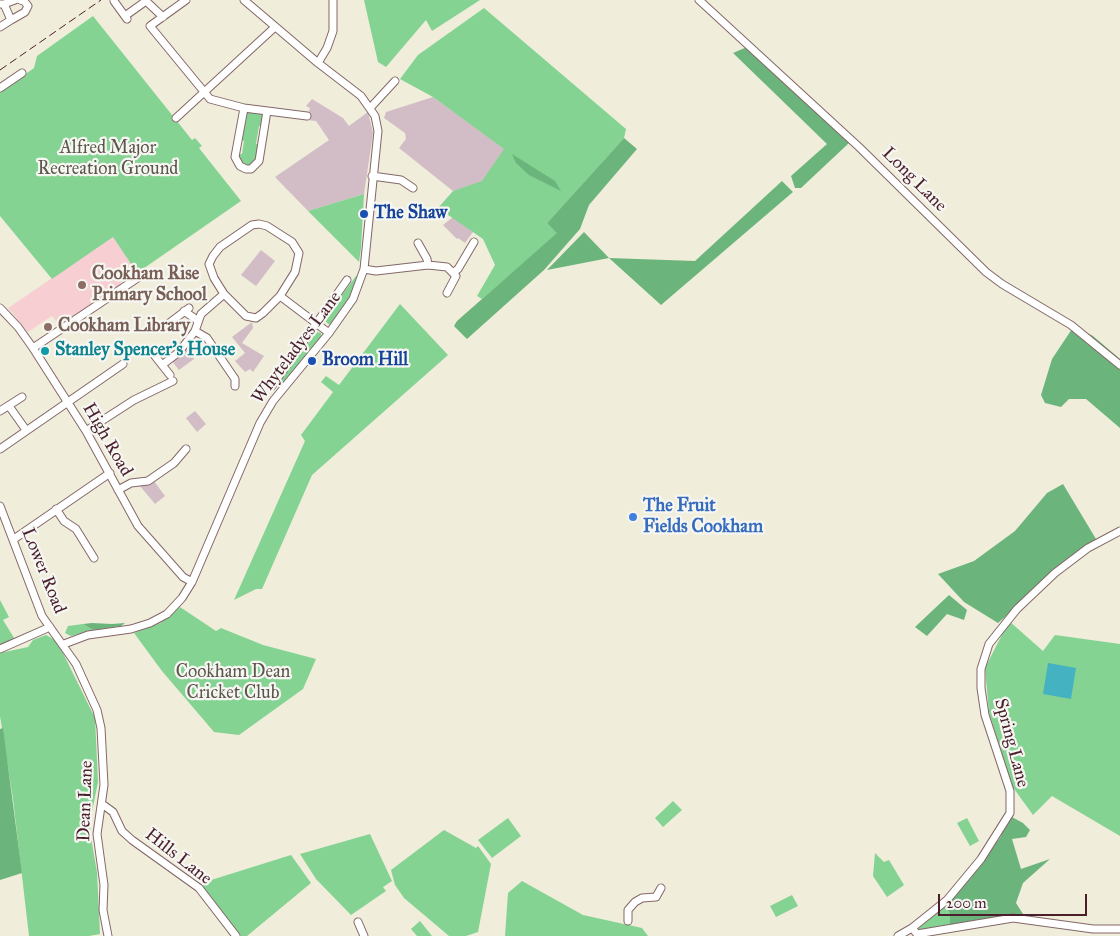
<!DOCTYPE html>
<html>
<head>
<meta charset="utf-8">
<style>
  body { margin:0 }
  #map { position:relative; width:1120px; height:936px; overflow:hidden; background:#f0eddb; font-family:"IM FELL Great Primer",serif }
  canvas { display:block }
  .scale { position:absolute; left:938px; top:894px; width:149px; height:22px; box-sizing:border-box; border:2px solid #4a1f2b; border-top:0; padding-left:6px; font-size:15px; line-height:18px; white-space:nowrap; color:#4a1f2b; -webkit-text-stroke:4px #f6f6f2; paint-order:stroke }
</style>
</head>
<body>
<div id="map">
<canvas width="1120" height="936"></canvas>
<div class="scale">200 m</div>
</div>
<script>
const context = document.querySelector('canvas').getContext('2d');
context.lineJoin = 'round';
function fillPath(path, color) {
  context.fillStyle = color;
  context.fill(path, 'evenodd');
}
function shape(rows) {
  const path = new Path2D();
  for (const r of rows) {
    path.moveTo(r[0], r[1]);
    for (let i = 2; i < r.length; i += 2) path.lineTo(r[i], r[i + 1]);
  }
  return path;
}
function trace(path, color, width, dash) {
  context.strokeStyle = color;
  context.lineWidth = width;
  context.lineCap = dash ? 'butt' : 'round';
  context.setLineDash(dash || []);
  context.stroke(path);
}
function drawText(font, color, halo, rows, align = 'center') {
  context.font = font + ' "IM FELL Great Primer",serif';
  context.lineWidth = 4.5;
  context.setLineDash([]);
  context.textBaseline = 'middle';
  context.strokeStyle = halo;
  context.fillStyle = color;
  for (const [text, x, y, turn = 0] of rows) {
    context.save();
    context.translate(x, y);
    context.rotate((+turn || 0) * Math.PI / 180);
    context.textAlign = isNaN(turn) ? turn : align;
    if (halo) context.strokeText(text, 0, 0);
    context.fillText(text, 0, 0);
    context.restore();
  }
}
fillPath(shape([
  [113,237,136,271,120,283,121,286,60,326,52,316,28,332,8,308]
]), '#f7cfd3');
fillPath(shape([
  [433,97,505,149,482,182,453,191,399,148,406,139,405,133,384,118,386,112],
  [312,99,343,118,349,126,368,112,373,133,364,194,308,211,275,177,329,140,316,121,306,120,310,108,306,106],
  [453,217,473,232,465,243,458,238,457,239,443,225],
  [261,250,275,261,256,286,241,275],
  [252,322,253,328,242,343,264,356,253,372,250,369,245,372,235,361,245,353,232,337],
  [187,349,194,359,179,370,172,361],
  [195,411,206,424,197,432,186,418],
  [154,481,165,496,155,504,140,486]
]), '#d2bdc7');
fillPath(shape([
  [364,0,480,0,432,31,426,20,386,67,378,62],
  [484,8,626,129,624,138,547,223,558,233,482,299,477,296,495,265,483,239,438,208,453,191,482,181,504,149,433,97,400,79,418,55],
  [93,16,192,140,195,138,202,146,199,148,241,201,137,273,113,237,52,279,0,216,0,92,34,68,37,56],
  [246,111,262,113,264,116,262,126,259,126,256,144,260,145,257,161,247,168,239,162,238,154,242,154,244,141,240,140],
  [364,194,361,248,359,262,308,211],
  [356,276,358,277,350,298,333,323,330,325,326,322,325,318],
  [400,304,448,355,312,475,262,589,256,589,234,600,305,441,301,435,333,392,321,382,326,376,339,385],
  [317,332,321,333,321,337,279,388,277,384],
  [0,600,9,617,3,620,16,641,0,646],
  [180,607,216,631,221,628,263,645,316,659,303,689,239,735,214,732,162,671,134,633,160,623],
  [1009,621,1043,651,1055,635,1120,644,1120,836,1052,796,1033,815,1012,786,989,712,985,668],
  [83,624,93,630,71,636,65,633,68,626],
  [46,635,57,641,95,718,98,782,91,817,90,832,97,872,100,934,89,936,29,936,13,799,0,716,0,653,28,647,33,640],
  [673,801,682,810,663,827,655,818],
  [508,818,521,836,492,858,478,840],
  [967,818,979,841,970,846,957,823],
  [444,830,476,848,478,846,491,864,478,932,466,936,449,936,404,898,395,885,391,870],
  [370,834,392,881,383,887,386,891,351,915,316,879,300,854],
  [875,853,884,862,889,860,904,885,887,897,873,876],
  [291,855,311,883,247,936,241,936,201,887,208,881],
  [522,881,583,915,642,928,648,936,505,936,508,893],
  [792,895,798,906,776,917,770,906],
  [945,905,950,914,950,925,917,930],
  [420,921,432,936,417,936,411,929]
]), '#84d392');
fillPath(shape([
  [747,47,818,111,849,143,801,188,795,188,791,176,827,144,733,53],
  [624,138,637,149,589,205,580,229,544,270,467,339,454,326,457,321,557,233,547,223],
  [512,154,555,181,561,191,529,175,516,163],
  [782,181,793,192,661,305,609,258,547,270,584,232,609,258,695,261],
  [1074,326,1093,336,1120,359,1120,428,1086,399,1069,399,1061,407,1045,403,1041,395,1052,359],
  [1063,484,1096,539,998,623,964,602,938,574,974,561,1015,531,1047,493],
  [949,595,967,610,964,620,947,614,927,636,915,627],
  [92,623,112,624,125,623,121,626,93,630,83,624],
  [3,728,22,873,0,880,0,729],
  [1010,816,1023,823,1030,830,1026,837,1012,839,1021,869,1050,859,1023,883,1016,903,1023,914,989,918,950,925,950,914,945,905,1000,838]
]), '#6bb57c');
fillPath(shape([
  [1048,663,1076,668,1071,699,1043,694]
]), '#45b2c1');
const minor = shape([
  [186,0,150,26,210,99,244,108,307,116],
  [699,0,859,147,986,272,1002,284,1071,325,1120,365],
  [114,1,127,19],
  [0,4,4,4,11,20,0,27],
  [4,4,15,0],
  [125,16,146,1,163,17],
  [11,20,25,12,28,6,24,1,20,0],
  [318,63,327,48,333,31,333,0],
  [0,88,22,73],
  [371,107,395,81],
  [244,108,235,157,240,166,246,169,251,169,259,161,267,111],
  [176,118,275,27],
  [372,176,401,180,413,188],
  [418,243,427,259,428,265],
  [364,269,376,271,428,265,447,267,456,276,447,293],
  [454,272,458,269,474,242],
  [280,296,295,272,299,253,292,242,267,226,259,224,252,225,220,247,213,256,209,264,214,278,224,294,246,316,256,318,263,313,280,296,329,333],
  [0,308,18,327,33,348,86,431,138,526,183,577,192,582],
  [184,311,197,320],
  [168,324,189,308],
  [195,331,207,338,235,379,235,386],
  [33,348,139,277],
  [151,351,170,375],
  [162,365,179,352,195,331,201,314,224,294],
  [272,386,347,280],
  [9,406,26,430],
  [0,411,22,397],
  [86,431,134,400,173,381],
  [0,449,123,364],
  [118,490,131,483,148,481,174,463,186,449],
  [0,506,42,616,76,664,97,710,101,728,104,785,97,834,104,885,103,910,108,936],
  [56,509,64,521,76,529,94,558],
  [14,539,110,473],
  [64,644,88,635,131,629,150,623,167,614,182,598,192,582,260,423,273,401,329,333,353,299,364,269,378,131,375,116,361,96,318,63,244,0],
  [0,649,50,627],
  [102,804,113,812,122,831,132,840,199,888,236,936],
  [628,921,628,910,635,902,642,898,656,897,661,888],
  [358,922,364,936],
  [912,928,947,900,981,859,1010,813,1010,791,985,715,981,688,981,669,989,644,1017,609,1055,573,1088,548,1120,531],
  [898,936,912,928,917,934,1013,918,1093,929,1120,929]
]);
trace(minor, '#846769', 9);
trace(minor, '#fff', 7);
trace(shape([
  [0,70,101,0]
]), '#4a1f2b', 1, [8, 4]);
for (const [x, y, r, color] of [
  [364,214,5,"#1a4fb4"],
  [82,285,5,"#8d6e63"],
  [48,327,5,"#8d6e63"],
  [45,351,5,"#0f9aa8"],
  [312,361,5,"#1a4fb4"],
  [633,517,5,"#3f7fe0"]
]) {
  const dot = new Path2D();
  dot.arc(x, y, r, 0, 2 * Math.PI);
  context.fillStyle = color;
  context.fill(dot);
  trace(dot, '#f6f6f2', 2);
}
drawText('18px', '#5b554a', '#f6f6f2', [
  ["Alfred Major",108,149],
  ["Recreation Ground",108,170],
  ["Cookham Dean",233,673],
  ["Cricket Club",233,694]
]);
drawText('18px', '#4a1f2b', '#f6f6f2', [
  ["Long Lane",914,180,45],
  ["Whyteladyes Lane",297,348,-53],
  ["High Road",107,440,60],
  ["Lower Road",43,571,68],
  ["Spring Lane",1011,743,75],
  ["Dean Lane",86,801,-88],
  ["Hills Lane",178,857,38]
]);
drawText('bold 18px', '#164399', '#f6f6f2', [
  ["The Shaw",374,214],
  ["Broom Hill",322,361]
], 'left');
drawText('bold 18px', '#785e54', '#f6f6f2', [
  ["Cookham Rise",92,275],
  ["Primary School",92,296],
  ["Cookham Library",58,327]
], 'left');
drawText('bold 18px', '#0d838f', '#f6f6f2', [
  ["Stanley Spencer's House",55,351]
], 'left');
drawText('bold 18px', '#366cbe', '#f6f6f2', [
  ["The Fruit",643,507],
  ["Fields Cookham",643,528]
], 'left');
</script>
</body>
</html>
